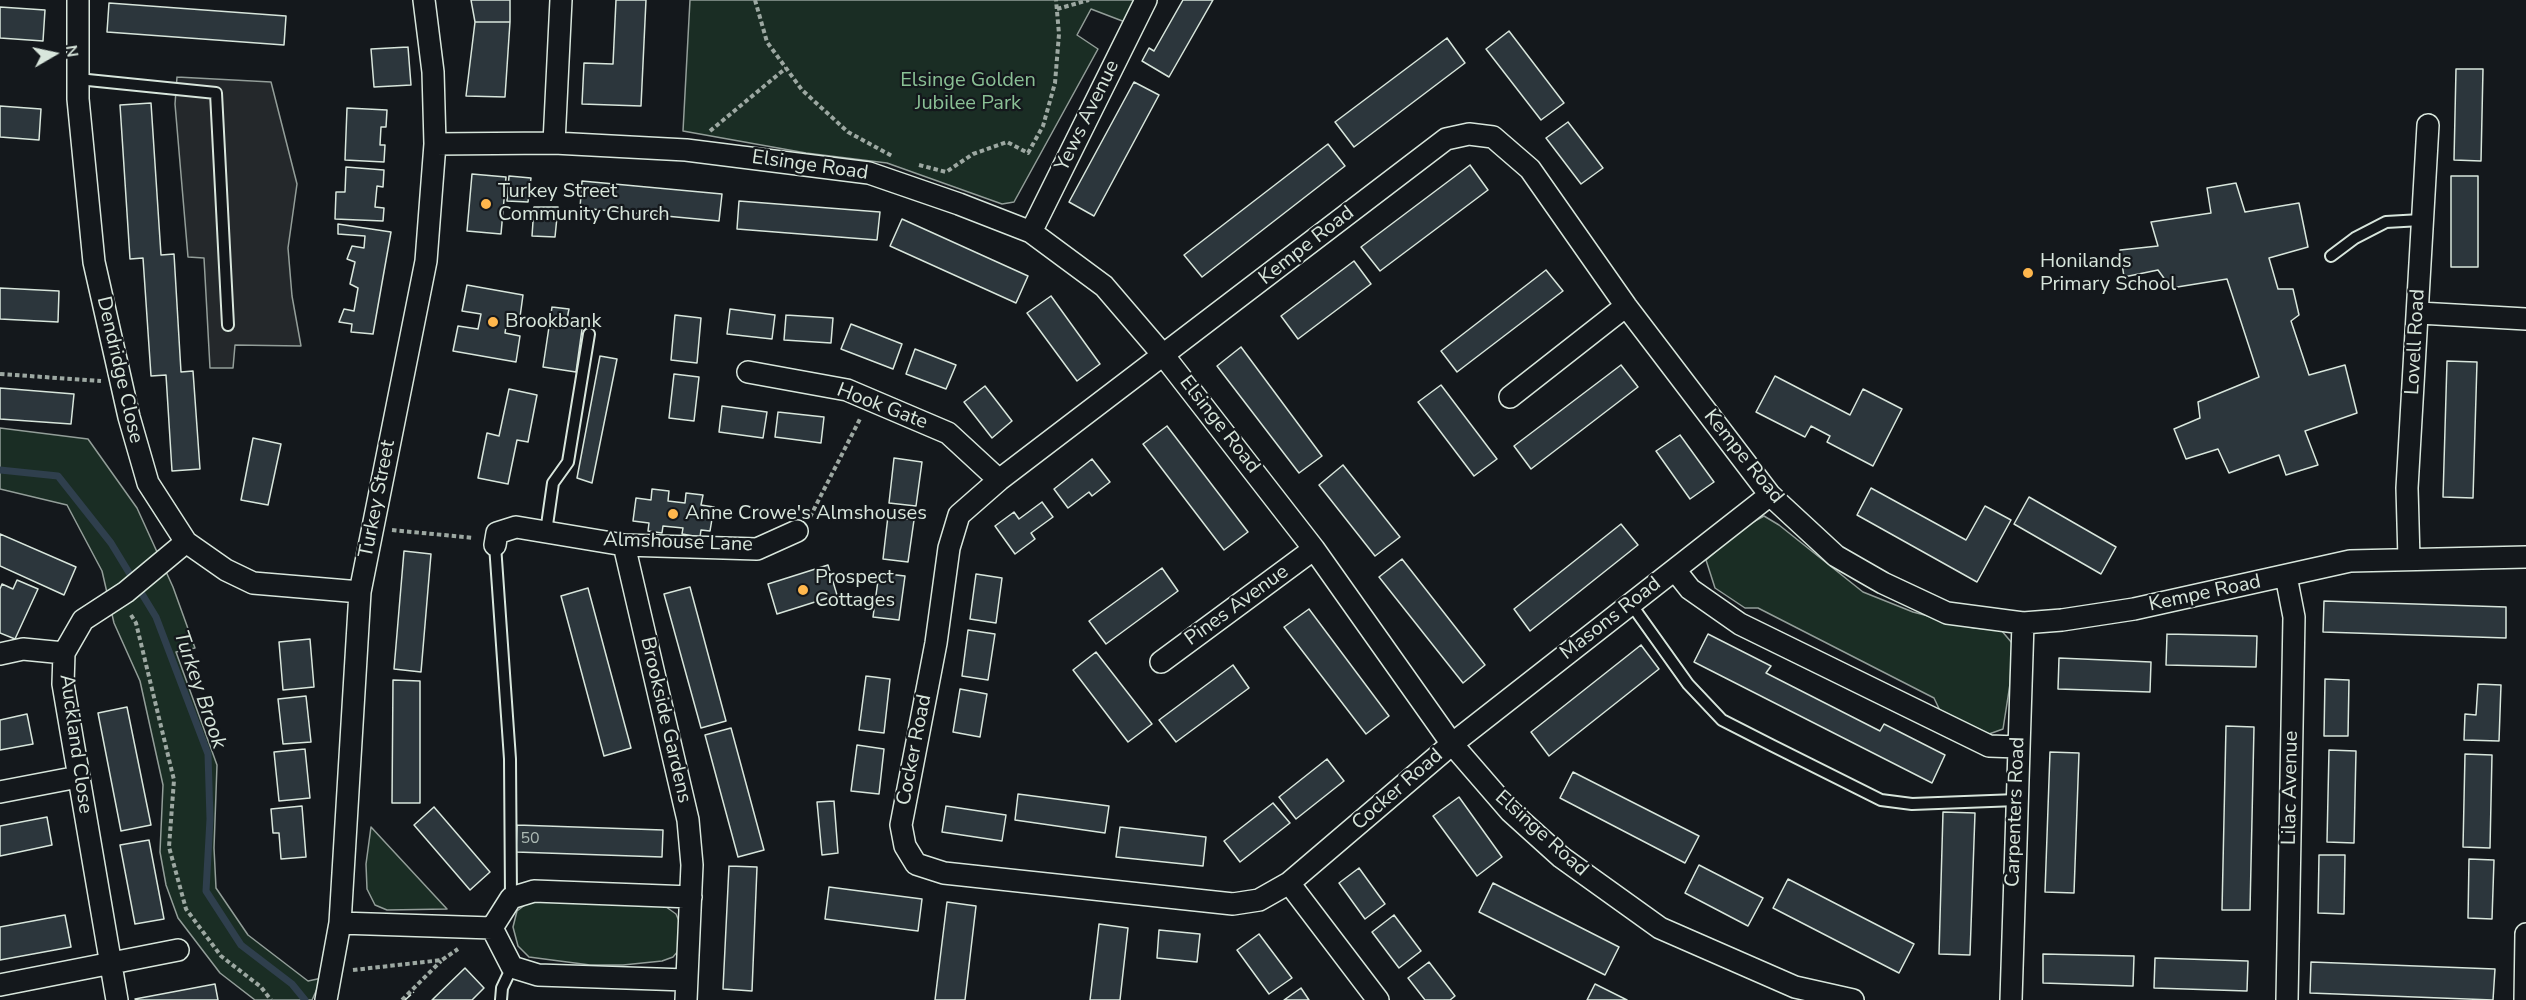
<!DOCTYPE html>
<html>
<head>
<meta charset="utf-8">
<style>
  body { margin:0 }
  #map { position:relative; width:2526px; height:1000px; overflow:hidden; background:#14181c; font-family:"Nunito Sans",sans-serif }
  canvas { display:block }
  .north { position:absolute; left:24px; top:24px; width:60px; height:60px; -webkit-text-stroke:4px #14181c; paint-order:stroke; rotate:81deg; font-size:16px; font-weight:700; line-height:24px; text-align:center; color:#d8e6dc }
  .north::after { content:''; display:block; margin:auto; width:21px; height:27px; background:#d8e6dc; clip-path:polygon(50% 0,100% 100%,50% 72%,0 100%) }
</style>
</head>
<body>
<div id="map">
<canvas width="2526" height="1000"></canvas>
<div class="north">N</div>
</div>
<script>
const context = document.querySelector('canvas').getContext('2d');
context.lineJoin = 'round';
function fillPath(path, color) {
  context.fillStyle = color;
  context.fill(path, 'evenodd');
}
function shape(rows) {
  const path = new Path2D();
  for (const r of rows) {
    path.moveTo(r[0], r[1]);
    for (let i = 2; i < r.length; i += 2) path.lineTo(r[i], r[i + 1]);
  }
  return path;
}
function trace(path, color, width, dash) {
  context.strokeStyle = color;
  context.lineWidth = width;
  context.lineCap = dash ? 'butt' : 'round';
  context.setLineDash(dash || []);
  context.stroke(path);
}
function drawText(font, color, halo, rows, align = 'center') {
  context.font = font + ' "Nunito Sans",sans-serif';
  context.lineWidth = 4.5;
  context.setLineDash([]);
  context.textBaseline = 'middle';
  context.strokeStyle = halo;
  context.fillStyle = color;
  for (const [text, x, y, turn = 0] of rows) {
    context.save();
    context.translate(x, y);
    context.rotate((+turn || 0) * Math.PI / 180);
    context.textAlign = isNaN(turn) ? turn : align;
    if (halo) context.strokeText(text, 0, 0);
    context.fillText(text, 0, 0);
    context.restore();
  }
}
const green = shape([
  [690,0,1138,0,1125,22,1091,9,1077,35,1098,49,1014,202,1002,204,887,163,806,153,683,131,690,0],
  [0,428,88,439,137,508,173,587,195,648,176,652,217,765,214,848,216,888,248,935,308,981,322,978,312,1000,255,1000,220,973,178,918,166,885,160,852,163,785,140,681,114,623,102,571,67,505,0,489,0,428],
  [1764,516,1779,525,1863,592,1913,612,1974,628,2001,630,2012,643,2010,684,2003,729,1989,734,1942,715,1934,698,1758,608,1745,608,1715,588,1706,560,1744,527,1764,516],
  [371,827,447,909,387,910,375,905,367,889,366,864,371,827],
  [549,899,662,904,676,914,682,928,679,950,673,957,662,961,623,965,590,965,529,957,518,946,513,927,517,911,530,901,549,899]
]);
fillPath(green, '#1a2d24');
trace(green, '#939e99', 1.5);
const parking = shape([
  [177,77,271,82,297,184,288,248,292,296,301,346,235,345,233,368,210,368,204,258,188,257,175,104,177,77]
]);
fillPath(parking, '#24282b');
trace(parking, '#939e99', 1.5);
trace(shape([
  [0,470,58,476,111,543,156,617,208,754,210,819,206,891,241,945,292,984,305,1000]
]), '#2f3f4d', 7);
const building = shape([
  [471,0,510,0,510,22,475,22,471,0],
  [616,0,646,0,641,106,582,104,584,63,613,64,616,0],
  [1183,0,1213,0,1169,77,1142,61,1149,48,1154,51,1183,0],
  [109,3,286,16,284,45,107,32,109,3],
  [0,7,45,10,43,41,0,38,0,7],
  [475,22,510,22,505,97,466,96,475,22],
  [1509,31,1564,103,1541,120,1486,49,1509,31],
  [1447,38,1465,63,1354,147,1335,122,1447,38],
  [408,47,411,85,374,87,371,49,408,47],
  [2456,69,2483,69,2481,161,2454,160,2456,69],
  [1134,82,1159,95,1094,216,1069,202,1134,82],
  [151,103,161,255,174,254,181,372,193,371,200,469,172,471,166,375,151,376,143,258,130,259,120,105,151,103],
  [0,106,41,109,39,140,0,137,0,106],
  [347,108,387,110,386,127,381,127,380,145,385,145,384,162,345,160,347,108],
  [1568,122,1603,168,1581,184,1546,138,1568,122],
  [1328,144,1345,166,1202,277,1184,255,1328,144],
  [1470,165,1488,190,1380,271,1361,247,1470,165],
  [346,167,384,170,383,187,377,186,375,207,384,208,383,221,335,219,336,192,345,192,346,167],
  [472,174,506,177,501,234,467,231,472,174],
  [509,176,531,178,528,202,507,201,509,176],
  [2451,176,2478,176,2478,267,2451,267,2451,176],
  [582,181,722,194,719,221,580,208,582,181],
  [2236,183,2245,212,2299,203,2308,247,2269,258,2278,289,2293,289,2299,315,2291,321,2309,375,2345,365,2357,413,2305,431,2318,465,2286,475,2279,455,2229,473,2218,449,2186,459,2174,429,2200,418,2198,402,2259,377,2227,279,2171,288,2158,270,2124,277,2120,250,2158,246,2151,222,2211,213,2207,188,2236,183],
  [739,201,880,212,877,240,737,229,739,201],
  [534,207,558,207,555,237,532,236,534,207],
  [902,219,1028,276,1016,303,890,246,902,219],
  [338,224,391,232,373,334,351,332,352,324,339,322,344,309,354,311,358,288,350,284,355,262,347,259,352,246,364,248,365,236,338,234,338,224],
  [1354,261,1371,284,1298,339,1281,316,1354,261],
  [1546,270,1563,291,1457,372,1441,351,1546,270],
  [467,285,523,295,520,317,508,315,505,333,520,336,516,362,453,351,458,326,478,329,481,314,462,311,467,285],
  [0,288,59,291,58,322,0,319,0,288],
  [1051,296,1100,364,1077,381,1027,313,1051,296],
  [552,307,569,309,567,319,583,322,576,372,543,367,552,307],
  [730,309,775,315,772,339,727,334,730,309],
  [675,315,701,318,697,363,671,360,675,315],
  [786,315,833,318,831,343,784,340,786,315],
  [851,324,902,344,893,369,841,349,851,324],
  [1241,347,1322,456,1299,473,1217,366,1241,347],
  [915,349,956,365,946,389,906,374,915,349],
  [600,356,617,359,592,483,577,478,600,356],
  [2447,361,2477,362,2473,498,2443,497,2447,361],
  [1621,365,1638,387,1531,469,1514,446,1621,365],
  [674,374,699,377,694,421,669,418,674,374],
  [1775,376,1850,415,1863,389,1902,409,1873,466,1827,442,1830,436,1811,426,1805,437,1756,412,1775,376],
  [1441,385,1497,459,1474,476,1418,402,1441,385],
  [985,386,1012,421,992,438,964,402,985,386],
  [0,388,74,394,71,424,0,419,0,388],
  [509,389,537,395,528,442,517,440,508,484,478,478,487,433,499,436,509,389],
  [722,406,767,412,763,438,719,432,722,406],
  [778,412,824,417,821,443,775,437,778,412],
  [1167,426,1248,532,1224,550,1143,444,1167,426],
  [1680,435,1714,482,1690,499,1656,451,1680,435],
  [253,438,281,444,268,505,241,500,253,438],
  [894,458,922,462,916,506,889,503,894,458],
  [1092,459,1110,482,1092,496,1089,492,1068,508,1054,489,1092,459],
  [1343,465,1400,537,1375,556,1319,485,1343,465],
  [1871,488,1966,540,1985,506,2011,520,1977,582,1857,515,1871,488],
  [652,489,669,491,668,501,685,503,686,493,703,495,701,505,714,507,710,531,701,530,700,537,682,534,683,528,663,526,662,533,648,531,649,523,633,521,636,498,651,500,652,489],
  [2029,497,2116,547,2101,574,2014,524,2029,497],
  [1042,502,1053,517,1031,533,1035,539,1015,554,995,526,1014,512,1019,519,1042,502],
  [888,516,914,520,908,562,883,559,888,516],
  [1621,524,1638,545,1530,631,1514,609,1621,524],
  [0,534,76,567,64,595,0,566,0,534],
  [404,551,431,554,421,672,394,669,404,551],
  [1402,559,1485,665,1463,683,1379,577,1402,559],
  [828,565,837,595,777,614,768,584,828,565],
  [1162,568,1178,591,1106,644,1089,621,1162,568],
  [879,573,905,576,899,620,873,617,879,573],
  [976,574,1002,578,996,623,970,619,976,574],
  [17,580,38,589,15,639,0,633,0,589,2,584,13,589,17,580],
  [690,587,726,721,701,728,664,594,690,587],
  [588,588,631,748,604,756,561,596,588,588],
  [2324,601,2506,607,2506,638,2323,632,2324,601],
  [1309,609,1389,716,1366,734,1284,627,1309,609],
  [968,630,995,634,988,680,962,676,968,630],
  [1708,634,1771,666,1766,673,1880,731,1884,724,1945,755,1932,783,1694,662,1708,634],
  [2167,634,2257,636,2256,667,2166,665,2167,634],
  [310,639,314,687,283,690,279,642,310,639],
  [1641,645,1659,669,1549,756,1531,732,1641,645],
  [1096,652,1152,724,1128,742,1073,670,1096,652],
  [2059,658,2151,662,2150,692,2058,689,2059,658],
  [1233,665,1249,688,1176,742,1159,720,1233,665],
  [866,676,890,679,884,733,859,730,866,676],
  [2325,679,2349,680,2348,736,2324,736,2325,679],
  [393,680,420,681,420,803,392,803,393,680],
  [2478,684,2501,685,2499,741,2464,740,2465,714,2476,715,2478,684],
  [960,689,987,694,980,737,953,732,960,689],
  [306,696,311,742,283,744,278,699,306,696],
  [127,707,151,825,121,831,98,713,127,707],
  [27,714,33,744,0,750,0,720,27,714],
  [2226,726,2254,727,2250,910,2222,910,2226,726],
  [731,728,764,850,738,857,705,735,731,728],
  [857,745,884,749,879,794,851,791,857,745],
  [305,749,310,798,279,801,274,752,305,749],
  [2329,750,2356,751,2354,843,2327,842,2329,750],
  [2050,752,2079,753,2074,893,2045,892,2050,752],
  [2465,754,2492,755,2490,848,2463,847,2465,754],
  [1327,759,1344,781,1296,819,1279,797,1327,759],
  [1573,772,1699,836,1685,863,1560,798,1573,772],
  [1018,794,1109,806,1105,833,1015,820,1018,794],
  [1459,797,1502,857,1477,876,1433,816,1459,797],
  [834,801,838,853,822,855,817,802,834,801],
  [1273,803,1290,823,1240,862,1224,841,1273,803],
  [302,806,306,857,281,859,279,833,273,833,271,809,302,806],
  [946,806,1006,815,1002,841,942,832,946,806],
  [434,807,490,872,470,890,414,825,434,807],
  [1943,812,1975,813,1970,955,1939,954,1943,812],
  [47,817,52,845,0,856,0,826,47,817],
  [517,825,663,830,662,857,516,852,517,825],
  [1120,827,1206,837,1203,866,1116,857,1120,827],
  [149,840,164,919,135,924,120,845,149,840],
  [2319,855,2345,855,2344,914,2318,913,2319,855],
  [2469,859,2494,860,2492,919,2468,918,2469,859],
  [1699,865,1763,898,1748,926,1685,893,1699,865],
  [729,866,757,867,752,991,723,989,729,866],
  [1359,868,1385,904,1365,919,1339,883,1359,868],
  [1788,879,1914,944,1899,973,1773,908,1788,879],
  [1493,883,1619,947,1605,975,1479,912,1493,883],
  [829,887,922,899,918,931,825,919,829,887],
  [947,902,976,906,965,1000,935,1000,947,902],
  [65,915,71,947,0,960,0,927,65,915],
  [1394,915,1421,951,1399,968,1372,932,1394,915],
  [1099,924,1128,928,1120,1000,1090,1000,1099,924],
  [1159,930,1200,934,1197,962,1157,958,1159,930],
  [1259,934,1292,978,1269,994,1237,950,1259,934],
  [2043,954,2134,956,2133,986,2043,983,2043,954],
  [2155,958,2248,961,2247,991,2154,988,2155,958],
  [1429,962,1455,996,1450,1000,1425,1000,1408,978,1429,962],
  [2311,962,2495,969,2493,1000,2310,993,2311,962],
  [465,968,484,988,472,1000,432,1000,465,968],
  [215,984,218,1000,136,1000,135,999,215,984],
  [1595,984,1627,1000,1587,1000,1595,984],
  [1301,988,1309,1000,1284,1000,1301,988]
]);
fillPath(building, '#2c363c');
trace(building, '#d8e6dc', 1.5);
const service = shape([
  [78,79,216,93,228,325],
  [2331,256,2355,238,2386,222,2421,220],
  [546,532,553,483,568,462,589,334],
  [495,545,510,759,511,898],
  [1631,604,1688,684,1722,720,1771,745,1881,800,1912,804,2017,800],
  [501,1000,502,988,512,967]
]);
const minor = shape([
  [78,0,78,99,94,262,129,417,148,483,186,542,226,570,253,583,360,592],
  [554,143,561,0],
  [435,144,554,143,686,150,869,173,959,204,1031,232,1104,286,1164,356,1314,549,1452,744,1510,811,1561,857,1660,928,1795,987,1853,1000],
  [1031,232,1146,0],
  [2419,313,2526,319],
  [748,372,847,390,948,433,999,480],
  [1510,397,1626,306],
  [1770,495,1452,744,1289,883,1259,900,1233,904,944,873,916,864,905,846,901,825,936,643,949,548,959,515,999,480,1446,139,1469,134,1493,137,1530,169,1626,306,1770,495,1836,556,1883,583,1947,613,2023,623,2062,620,2134,609,2350,561,2526,557],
  [495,545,497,533,516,527,624,545,757,549,797,531],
  [624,545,688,820,692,865,686,1000],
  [2409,559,2407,488,2428,125],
  [1675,570,1690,589,1740,624,1989,746,2018,747],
  [2286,576,2294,617,2287,1000],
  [0,654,23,649,64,653],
  [1161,662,1314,549],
  [0,792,78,777],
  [1289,883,1378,1000],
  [340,923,492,928,511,898,534,891,691,897],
  [492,928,512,967,538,975,686,980],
  [0,985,178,950],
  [117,1000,63,684,64,653,83,620,126,592,186,542],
  [326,1000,340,923,360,592,426,261,435,144,433,72,424,0],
  [2011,1000,2023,623],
  [2525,1000,2526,934]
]);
trace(service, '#d8e6dc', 14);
trace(minor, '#d8e6dc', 24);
trace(shape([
  [755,0,767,42,802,90,848,132,892,156],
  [1057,9,1089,0],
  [710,131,786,68],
  [919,165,946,172,973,154,1007,142,1028,153,1043,126,1055,83,1059,34,1056,0],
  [0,374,101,381],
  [810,517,861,417],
  [392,530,474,538],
  [131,615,136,623,174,780,169,847,186,909,221,956,261,987,271,1000],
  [353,970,442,960,458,949],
  [402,1000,441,961]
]), '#9da8a2', 4, [4.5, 3]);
trace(service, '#14181c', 10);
trace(minor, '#14181c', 21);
trace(shape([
  [405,1000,414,992]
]), '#d8e6dc', 1.5, [8, 3]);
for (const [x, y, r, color] of [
  [486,204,6,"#ffb74d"],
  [2028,273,6,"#ffb74d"],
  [493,322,6,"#ffb74d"],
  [673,514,6,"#ffb74d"],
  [803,590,6,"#ffb74d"]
]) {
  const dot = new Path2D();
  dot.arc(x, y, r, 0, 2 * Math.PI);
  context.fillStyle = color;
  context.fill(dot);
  trace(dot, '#14181c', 2);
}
drawText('16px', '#adbab4', null, [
  ["50",530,839]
]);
drawText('20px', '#8ac095', '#14181c', [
  ["Elsinge Golden",968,81],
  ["Jubilee Park",968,104]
]);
drawText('20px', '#d8e6dc', '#14181c', [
  ["Yews Avenue",1088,116,-64],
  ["Elsinge Road",810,166,8],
  ["Kempe Road",1307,246,-38],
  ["Lovell Road",2416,342,-87],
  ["Dendridge Close",119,370,77],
  ["Hook Gate",882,407,21],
  ["Elsinge Road",1219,425,52],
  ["Kempe Road",1743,457,51],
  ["Turkey Street",378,499,-79],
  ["Almshouse Lane",678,543,2],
  ["Kempe Road",2205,594,-12],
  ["Pines Avenue",1237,606,-36],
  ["Masons Road",1611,619,-38],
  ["Brookside Gardens",665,720,77],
  ["Auckland Close",75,744,82],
  ["Cocker Road",915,750,-79],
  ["Lilac Avenue",2291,788,-89],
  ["Cocker Road",1398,790,-41],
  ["Carpenters Road",2016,812,-88],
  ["Elsinge Road",1541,834,42]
]);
drawText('20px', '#d8e6dc', '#14181c', [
  ["Turkey Street",498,192],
  ["Community Church",498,215],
  ["Honilands",2040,262],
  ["Primary School",2040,285],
  ["Brookbank",505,322],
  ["Anne Crowe's Almshouses",685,514],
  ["Prospect",815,578],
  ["Cottages",815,601]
], 'left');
drawText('italic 21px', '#d8e6dc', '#14181c', [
  ["Turkey Brook",199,690,71]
]);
</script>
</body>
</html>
